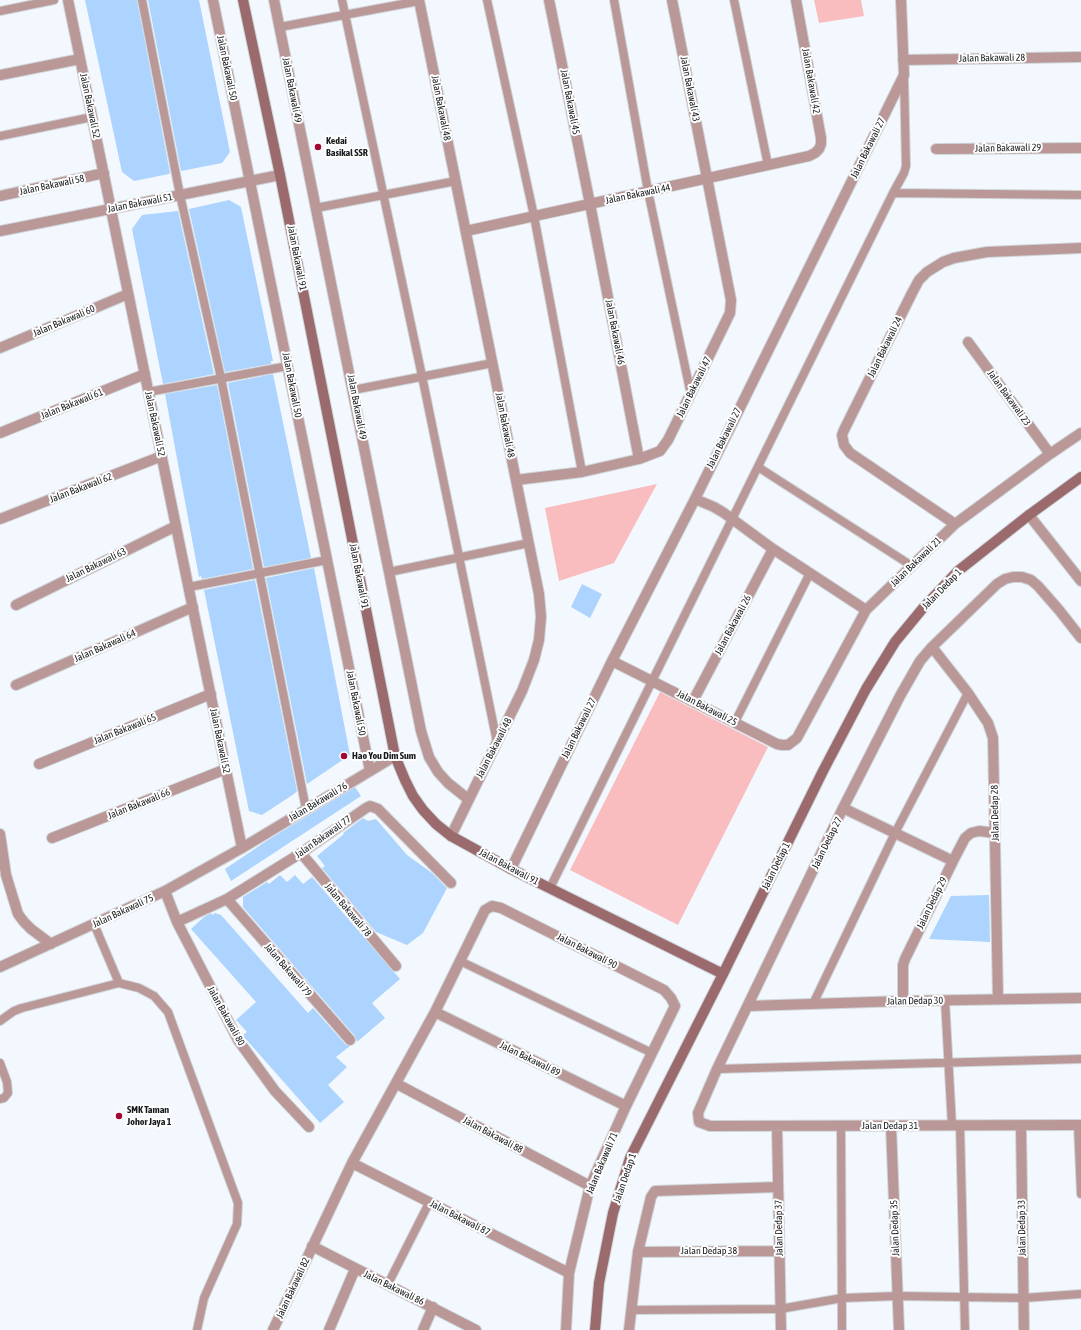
<!DOCTYPE html>
<html>
<head>
<meta charset="utf-8">
<style>
  body { margin:0 }
  canvas { display:block; background:#f2f8fd }
</style>
</head>
<body>
<canvas width="1081" height="1330"></canvas>
<script>
const context = document.querySelector('canvas').getContext('2d');
context.lineJoin = 'round';
function fillPath(path, color) {
  context.fillStyle = color;
  context.fill(path, 'evenodd');
}
function shape(rows) {
  const path = new Path2D();
  for (const r of rows) {
    path.moveTo(r[0], r[1]);
    for (let i = 2; i < r.length; i += 2) path.lineTo(r[i], r[i + 1]);
  }
  return path;
}
function trace(path, color, width, dash) {
  context.strokeStyle = color;
  context.lineWidth = width;
  context.lineCap = dash ? 'butt' : 'round';
  context.setLineDash(dash || []);
  context.stroke(path);
}
function drawText(font, color, halo, rows, align = 'center') {
  context.font = font + ' "Asap Condensed",sans-serif';
  context.lineWidth = 4;
  context.setLineDash([]);
  context.textBaseline = 'middle';
  context.strokeStyle = halo;
  context.fillStyle = color;
  for (const [text, x, y, turn = 0] of rows) {
    context.save();
    context.translate(x, y);
    context.rotate((+turn || 0) * Math.PI / 180);
    context.textAlign = isNaN(turn) ? turn : align;
    if (halo) context.strokeText(text, 0, 0);
    context.fillText(text, 0, 0);
    context.restore();
  }
}
fillPath(shape([
  [814,0,861,0,864,16,819,23],
  [657,484,614,563,559,581,545,508],
  [660,692,768,747,678,925,570,870]
]), '#fabdbf');
fillPath(shape([
  [85,0,137,0,170,173,169,174,134,181,122,172],
  [148,0,199,0,230,152,222,163,181,171],
  [229,200,241,207,273,361,271,361,271,364,225,372,189,209],
  [178,211,214,374,163,384,132,229,142,215],
  [273,374,311,558,264,567,228,383],
  [217,385,253,569,202,579,201,576,199,577,165,394],
  [314,568,350,755,307,784,266,578],
  [255,580,297,791,294,794,262,815,249,811,204,590],
  [582,584,602,594,590,618,571,607],
  [355,787,361,796,231,881,225,869,271,838],
  [363,818,368,821,376,819,407,855,432,873,447,888,423,933,407,945,376,932,322,868,325,866,317,856,344,834,343,833],
  [280,875,287,882,295,875,303,884,312,877,400,979,372,1003,385,1018,357,1042,355,1036,243,907,243,897,267,882,269,884],
  [989,895,990,942,929,939,951,896],
  [211,913,212,915,215,913,221,915,308,1013,313,1008,345,1044,350,1046,336,1057,347,1067,328,1085,344,1102,320,1123,244,1037,243,1035,247,1032,236,1020,256,1002,191,929,204,917]
]), '#add4ff');
const service = shape([
  [142,0,180,195,221,378,306,809],
  [342,0,422,376,497,742],
  [487,0,534,216,582,472],
  [614,0,648,191,691,395],
  [734,0,768,165],
  [0,11,54,0],
  [280,27,419,1],
  [904,76,906,166,904,173,893,193,1081,195],
  [0,136,92,117],
  [316,208,456,181],
  [353,390,493,363],
  [148,392,288,366],
  [758,467,912,566],
  [389,572,529,543],
  [189,587,327,560],
  [735,722,810,573],
  [550,888,893,193],
  [94,924,119,983],
  [460,961,652,1053],
  [945,1000,952,1126],
  [813,1004,895,833,968,693],
  [0,1021,14,1011,22,1008,119,983,139,988,154,996,168,1012,238,1203,237,1224,204,1298,197,1330],
  [0,1063,7,1082,8,1093,4,1098,0,1099],
  [717,1069,1081,1059],
  [960,1125,965,1330],
  [841,1126,842,1330],
  [1078,1126,1081,1194],
  [388,1284,429,1203],
  [631,1310,780,1309,842,1298,898,1296,1023,1298,1081,1294]
]);
const minor = shape([
  [68,0,242,848],
  [213,0,370,771],
  [274,0,421,731,429,757,438,772,448,783,468,799],
  [419,0,539,594,541,617,539,640,534,660,522,691,451,836],
  [549,0,590,204,639,459],
  [903,60,1081,57],
  [0,75,80,59],
  [936,149,1081,148],
  [0,196,104,173],
  [0,231,280,175],
  [466,231,809,156,815,153,819,149,821,144,821,138,796,0],
  [968,342,1050,454],
  [0,348,128,294],
  [0,433,145,374],
  [516,480,582,472,639,459,660,451,668,440,730,313,731,300,672,0],
  [695,499,714,507,724,513,773,549,866,610],
  [0,519,162,456],
  [955,524,850,453,844,445,842,435,844,430,912,293,919,280,927,272,943,262,954,258,987,252,1081,248],
  [16,605,176,526],
  [1081,638,1059,610,1038,586,1031,580,1022,577,1013,577,1005,579,997,584,932,647,920,661,900,696,843,808,717,1069,698,1113,699,1122,710,1126,1081,1125],
  [932,647,968,693,988,723,993,738,998,999],
  [612,661,777,744,782,745,788,745,797,738,866,610,955,524,1050,454,1081,433],
  [16,685,193,607],
  [693,701,773,549],
  [39,764,211,694],
  [843,808,953,861],
  [0,834,6,875,18,914,24,922,31,929,51,944],
  [52,838,226,769],
  [301,853,396,966],
  [511,869,612,661,695,499,904,75,901,0],
  [165,891,177,922,238,1040,275,1091,309,1127],
  [227,899,350,1040],
  [177,922,227,899,301,853,366,808,370,806,378,809,451,883],
  [0,967,165,891,242,848,395,756],
  [903,1001,903,965,905,959,953,861,965,838,971,833,979,831,995,833],
  [748,1006,903,1001,1081,998],
  [435,1012,626,1106],
  [397,1084,590,1186],
  [777,1126,781,1330],
  [891,1126,899,1330],
  [1021,1126,1024,1330],
  [352,1163,569,1273],
  [312,1246,476,1330],
  [638,1252,779,1251],
  [273,1330,352,1163,435,1012,485,910,492,906,501,908,664,990,671,998,675,1006,626,1106,590,1186,569,1273,566,1330],
  [329,1330,355,1269],
  [423,1330,433,1307],
  [629,1330,638,1252,651,1197,655,1191,778,1187]
]);
const tertiary = shape([
  [1029,515,1081,581]
]);
const secondary = shape([
  [243,0,280,175,395,756,405,780,413,796,423,810,436,824,451,836,511,869,723,974],
  [595,1330,599,1283,613,1213,630,1158,723,974,823,771,866,689,895,642,923,608,958,571,1029,515,1081,477]
]);
trace(service, '#cfd5d9', 10);
trace(minor, '#cfd5d9', 12);
trace(tertiary, '#cfd5d9', 12);
trace(secondary, '#cfd5d9', 12);
trace(service, '#ba9898', 8);
trace(minor, '#ba9898', 10);
trace(tertiary, '#ba9898', 10);
trace(secondary, '#9a6a6c', 10);
for (const [x, y, r, color] of [
  [318,147,4,"#a30631"],
  [344,756,4,"#a30631"],
  [119,1116,4,"#a30631"]
]) {
  const dot = new Path2D();
  dot.arc(x, y, r, 0, 2 * Math.PI);
  context.fillStyle = color;
  context.fill(dot);
  trace(dot, '#fff', 1.5);
}
drawText('10px', '#181b1e', '#fff', [
  ["Jalan Bakawali 28",992,58,-1],
  ["Jalan Bakawali 50",227,68,78],
  ["Jalan Bakawali 42",811,81,80],
  ["Jalan Bakawali 43",690,89,79],
  ["Jalan Bakawali 49",292,90,79],
  ["Jalan Bakawali 45",570,102,79],
  ["Jalan Bakawali 52",90,106,78],
  ["Jalan Bakawali 48",441,108,79],
  ["Jalan Bakawali 27",868,148,-64],
  ["Jalan Bakawali 29",1008,148,-1],
  ["Jalan Bakawali 58",52,185,-12],
  ["Jalan Bakawali 44",638,194,-12],
  ["Jalan Bakawali 51",140,203,-11],
  ["Jalan Bakawali 91",297,258,79],
  ["Jalan Bakawali 60",64,321,-23],
  ["Jalan Bakawali 46",615,332,79],
  ["Jalan Bakawali 24",885,347,-64],
  ["Jalan Bakawali 50",292,385,79],
  ["Jalan Bakawali 47",694,387,-64],
  ["Jalan Bakawali 23",1009,398,54],
  ["Jalan Bakawali 61",72,404,-22],
  ["Jalan Bakawali 49",357,407,79],
  ["Jalan Bakawali 52",155,424,78],
  ["Jalan Bakawali 48",505,425,79],
  ["Jalan Bakawali 27",724,438,-64],
  ["Jalan Bakawali 62",81,488,-21],
  ["Jalan Bakawali 21",916,562,-44],
  ["Jalan Bakawali 63",96,565,-26],
  ["Jalan Bakawali 91",359,576,79],
  ["Jalan Dedap 1",942,589,-46],
  ["Jalan Bakawali 26",733,625,-62],
  ["Jalan Bakawali 64",105,646,-24],
  ["Jalan Bakawali 50",356,703,79],
  ["Jalan Bakawali 25",707,708,27],
  ["Jalan Bakawali 27",579,728,-64],
  ["Jalan Bakawali 65",125,729,-22],
  ["Jalan Bakawali 52",220,741,78],
  ["Jalan Bakawali 48",494,748,-63],
  ["Jalan Bakawali 76",318,802,-31],
  ["Jalan Bakawali 66",139,804,-22],
  ["Jalan Dedap 28",995,813,-91],
  ["Jalan Bakawali 77",323,837,-35],
  ["Jalan Dedap 27",827,843,-64],
  ["Jalan Dedap 1",776,866,-64],
  ["Jalan Bakawali 91",509,867,28],
  ["Jalan Dedap 29",932,903,-64],
  ["Jalan Bakawali 78",348,910,50],
  ["Jalan Bakawali 75",123,911,-25],
  ["Jalan Bakawali 90",587,951,27],
  ["Jalan Bakawali 79",288,970,49],
  ["Jalan Dedap 30",915,1001,-1],
  ["Jalan Bakawali 80",226,1016,61],
  ["Jalan Bakawali 89",530,1059,26],
  ["Jalan Dedap 31",890,1126],
  ["Jalan Bakawali 88",493,1135,28],
  ["Jalan Bakawali 71",602,1163,-67],
  ["Jalan Dedap 1",625,1178,-71],
  ["Jalan Bakawali 87",460,1218,27],
  ["Jalan Dedap 37",779,1228,-91],
  ["Jalan Dedap 35",895,1228,-92],
  ["Jalan Dedap 33",1022,1228,-91],
  ["Jalan Dedap 38",709,1251],
  ["Jalan Bakawali 82",293,1288,-65],
  ["Jalan Bakawali 86",394,1288,26]
]);
drawText('bold 10px', '#181b1e', '#fff', [
  ["Kedai",326,141],
  ["Basikal SSR",326,153],
  ["Hao You Dim Sum",352,756],
  ["SMK Taman",127,1110],
  ["Johor Jaya 1",127,1122]
], 'left');
</script>
</body>
</html>
